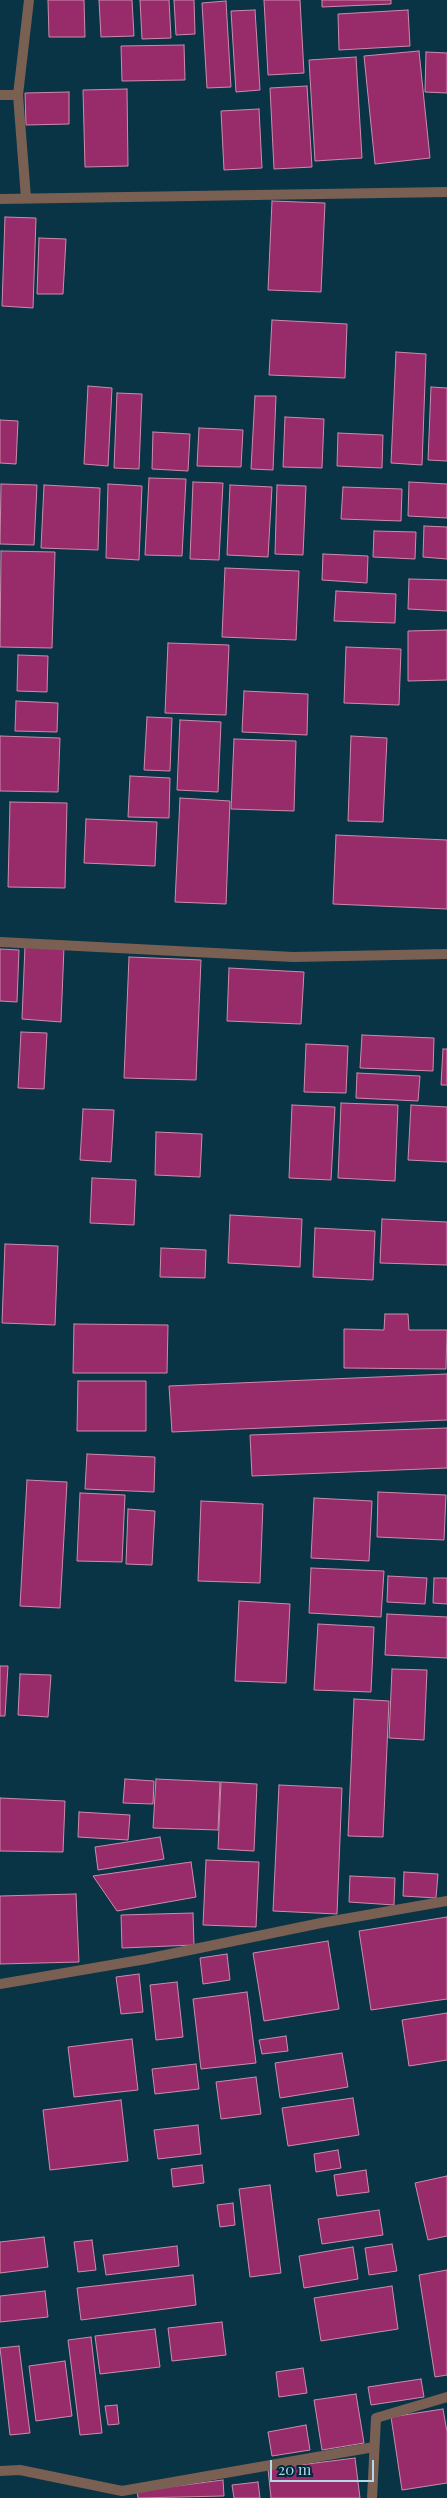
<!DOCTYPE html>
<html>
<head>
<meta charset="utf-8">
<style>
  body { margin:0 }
  #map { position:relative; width:447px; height:2498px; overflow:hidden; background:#093445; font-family:"Playfair Display",serif }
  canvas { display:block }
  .scale { position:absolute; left:270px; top:2460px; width:104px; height:22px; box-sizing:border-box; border:2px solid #b4d8ea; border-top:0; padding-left:6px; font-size:15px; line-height:18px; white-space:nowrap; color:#b4d8ea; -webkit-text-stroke:4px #002a3b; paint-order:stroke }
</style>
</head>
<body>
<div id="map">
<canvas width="447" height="2498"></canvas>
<div class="scale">20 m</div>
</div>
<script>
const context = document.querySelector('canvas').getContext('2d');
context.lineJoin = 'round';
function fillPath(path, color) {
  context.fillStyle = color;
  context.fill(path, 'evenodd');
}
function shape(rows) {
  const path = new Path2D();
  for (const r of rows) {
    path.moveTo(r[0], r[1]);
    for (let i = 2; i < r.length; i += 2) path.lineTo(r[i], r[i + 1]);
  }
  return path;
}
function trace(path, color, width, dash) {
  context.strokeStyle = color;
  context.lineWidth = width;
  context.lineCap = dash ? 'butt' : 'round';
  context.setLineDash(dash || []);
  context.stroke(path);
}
const building = shape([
  [48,0,84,0,85,37,49,37,48,0],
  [99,0,132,0,134,36,101,37,99,0],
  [140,0,169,0,171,38,142,39,140,0],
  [174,0,194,0,195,34,176,35,174,0],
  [264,0,300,0,304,73,268,75,264,0],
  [322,0,391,0,391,4,322,7,322,0],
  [226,1,231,87,207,88,202,3,226,1],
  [255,10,260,90,236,92,231,11,255,10],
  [408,10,410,46,339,50,338,14,408,10],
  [184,45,185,80,122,81,121,46,184,45],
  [419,51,430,158,375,164,364,56,419,51],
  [426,52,447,53,447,93,425,92,426,52],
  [356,57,362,158,315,161,309,60,356,57],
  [307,86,312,167,274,169,270,88,307,86],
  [127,89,128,166,85,167,83,90,127,89],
  [69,92,69,124,26,125,25,93,69,92],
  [259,109,262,168,224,170,221,111,259,109],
  [272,201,325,203,321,292,268,290,272,201],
  [5,217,36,218,33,308,2,306,5,217],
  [39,238,66,239,63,294,37,294,39,238],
  [272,320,347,324,345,378,269,375,272,320],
  [396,352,426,354,422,465,391,463,396,352],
  [88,386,112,388,108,466,84,464,88,386],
  [431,387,447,388,447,461,428,460,431,387],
  [117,393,142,394,139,469,114,468,117,393],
  [255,396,276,396,273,470,251,469,255,396],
  [285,417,324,419,322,468,283,467,285,417],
  [0,420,18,421,16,464,0,463,0,420],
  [199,428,243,430,241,467,197,466,199,428],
  [153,432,190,434,188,471,152,469,153,432],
  [338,433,383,435,382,468,337,466,338,433],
  [149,478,186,479,182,556,145,555,149,478],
  [193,482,223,483,219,560,190,559,193,482],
  [409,482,447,484,447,518,408,516,409,482],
  [1,484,37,485,34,545,0,544,1,484],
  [108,484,142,486,139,560,106,558,108,484],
  [44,485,100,488,98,550,41,548,44,485],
  [230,485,272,487,268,557,227,555,230,485],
  [277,485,306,486,303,555,275,554,277,485],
  [343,487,402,489,401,521,341,519,343,487],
  [424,526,447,527,447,559,423,557,424,526],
  [374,531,416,532,415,559,373,557,374,531],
  [1,551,55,552,52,648,0,647,1,551],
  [323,554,368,556,367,583,322,580,323,554],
  [225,568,299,571,296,640,222,637,225,568],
  [409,579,447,580,447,611,408,609,409,579],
  [336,591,396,594,395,623,334,621,336,591],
  [447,630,447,680,408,681,408,631,447,630],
  [168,643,229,645,226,715,165,713,168,643],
  [346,647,401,649,399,705,344,703,346,647],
  [18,655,48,656,47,692,17,691,18,655],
  [244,691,308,694,307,735,242,732,244,691],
  [16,701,58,703,57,732,15,731,16,701],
  [147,717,172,718,170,771,144,770,147,717],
  [180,720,221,722,218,792,177,790,180,720],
  [0,736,60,738,58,792,0,791,0,736],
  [351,736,387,738,383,822,348,821,351,736],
  [234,739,296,741,294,811,231,809,234,739],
  [130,776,170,778,169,818,128,817,130,776],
  [180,798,230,801,226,904,175,902,180,798],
  [10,802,67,803,65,888,8,887,10,802],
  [86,819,157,822,155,866,84,863,86,819],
  [336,835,447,840,447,909,333,904,336,835],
  [25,946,64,947,61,1022,22,1019,25,946],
  [0,949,19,950,17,1002,0,1001,0,949],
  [129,957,201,960,196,1080,124,1078,129,957],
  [229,968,304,972,301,1024,227,1021,229,968],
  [21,1032,47,1033,44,1089,18,1088,21,1032],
  [362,1035,434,1038,433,1071,360,1068,362,1035],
  [306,1044,348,1046,346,1093,304,1092,306,1044],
  [443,1049,447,1049,447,1085,441,1085,443,1049],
  [357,1073,420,1076,418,1101,356,1098,357,1073],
  [341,1103,398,1105,395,1181,338,1178,341,1103],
  [292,1105,335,1107,331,1180,289,1178,292,1105],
  [411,1105,447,1107,447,1162,408,1160,411,1105],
  [83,1109,114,1110,111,1162,80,1160,83,1109],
  [156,1132,202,1134,200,1177,155,1175,156,1132],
  [92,1178,136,1180,134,1225,90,1223,92,1178],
  [230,1215,302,1219,300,1267,228,1263,230,1215],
  [382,1219,447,1222,447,1265,380,1263,382,1219],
  [315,1228,375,1231,373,1280,313,1277,315,1228],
  [5,1244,58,1246,55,1325,2,1323,5,1244],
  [161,1248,206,1250,205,1278,160,1277,161,1248],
  [385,1314,408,1314,409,1330,447,1330,446,1369,344,1368,344,1329,384,1330,385,1314],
  [74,1324,168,1325,167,1373,73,1373,74,1324],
  [447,1374,447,1420,172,1432,169,1386,447,1374],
  [78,1381,146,1381,146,1431,77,1431,78,1381],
  [447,1428,447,1468,252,1476,250,1435,447,1428],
  [87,1454,155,1457,154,1492,85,1489,87,1454],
  [27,1480,67,1482,60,1608,20,1606,27,1480],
  [378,1492,446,1495,444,1540,377,1537,378,1492],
  [80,1493,125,1495,122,1562,77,1561,80,1493],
  [314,1498,372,1501,369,1561,311,1558,314,1498],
  [201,1501,263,1504,260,1583,198,1581,201,1501],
  [128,1509,155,1511,152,1565,126,1564,128,1509],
  [311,1568,384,1571,381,1617,309,1613,311,1568],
  [388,1576,427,1578,425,1604,387,1602,388,1576],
  [434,1578,447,1578,447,1604,433,1603,434,1578],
  [239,1601,290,1604,286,1683,235,1681,239,1601],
  [387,1614,447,1617,447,1658,385,1655,387,1614],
  [318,1624,374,1627,371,1692,314,1690,318,1624],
  [0,1666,8,1666,5,1716,0,1716,0,1666],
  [392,1669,427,1670,424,1740,389,1738,392,1669],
  [20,1674,51,1675,48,1717,18,1715,20,1674],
  [354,1699,389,1701,383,1837,348,1836,354,1699],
  [125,1779,154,1781,153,1804,123,1803,125,1779],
  [156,1779,220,1782,218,1830,153,1828,156,1779],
  [221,1782,257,1784,254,1851,218,1849,221,1782],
  [279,1785,342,1788,337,1914,273,1911,279,1785],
  [0,1798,65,1801,63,1852,0,1851,0,1798],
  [79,1812,130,1815,128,1840,78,1837,79,1812],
  [160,1837,164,1859,98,1870,95,1847,160,1837],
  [206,1860,259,1862,256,1927,203,1925,206,1860],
  [191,1862,196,1897,117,1911,93,1876,191,1862],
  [404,1872,438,1874,436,1898,403,1896,404,1872],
  [350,1876,395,1878,394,1905,349,1902,350,1876],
  [76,1894,79,1962,0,1964,0,1896,76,1894],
  [193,1913,194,1945,122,1948,121,1915,193,1913],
  [447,1917,447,1999,371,2010,359,1931,447,1917],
  [328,1941,339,2009,264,2021,253,1953,328,1941],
  [227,1954,230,1980,203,1984,200,1958,227,1954],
  [139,1974,143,2012,121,2014,116,1977,139,1974],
  [177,1982,183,2037,156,2040,150,1985,177,1982],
  [247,1992,256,2063,201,2069,193,1999,247,1992],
  [447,2013,447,2060,409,2066,402,2020,447,2013],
  [286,2036,288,2051,262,2054,259,2040,286,2036],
  [132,2039,138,2090,74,2097,68,2047,132,2039],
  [342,2053,348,2087,280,2098,275,2063,342,2053],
  [196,2064,199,2089,155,2094,152,2069,196,2064],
  [256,2077,261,2114,221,2119,216,2082,256,2077],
  [353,2098,359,2135,288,2146,282,2108,353,2098],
  [121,2100,128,2161,50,2170,43,2110,121,2100],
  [198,2125,201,2154,158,2159,154,2130,198,2125],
  [338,2150,341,2168,316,2172,314,2154,338,2150],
  [202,2165,204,2183,173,2187,171,2169,202,2165],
  [366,2170,369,2192,337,2196,334,2175,366,2170],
  [447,2176,447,2236,428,2240,415,2183,447,2176],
  [270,2185,281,2273,250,2277,239,2189,270,2185],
  [233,2203,235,2225,220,2227,217,2205,233,2203],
  [379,2210,383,2235,322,2244,318,2219,379,2210],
  [44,2237,48,2267,0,2273,0,2242,44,2237],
  [92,2240,96,2270,78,2272,74,2242,92,2240],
  [392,2244,397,2271,369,2275,365,2248,392,2244],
  [177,2246,179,2266,106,2275,103,2255,177,2246],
  [353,2247,358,2279,304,2288,299,2256,353,2247],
  [447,2270,447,2375,435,2377,419,2275,447,2270],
  [193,2275,196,2305,81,2320,77,2288,193,2275],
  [392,2286,398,2329,321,2341,314,2298,392,2286],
  [45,2291,48,2317,0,2322,0,2296,45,2291],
  [222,2322,226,2355,172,2361,168,2328,222,2322],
  [155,2329,160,2367,100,2374,95,2336,155,2329],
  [91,2337,102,2433,80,2435,68,2340,91,2337],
  [19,2346,30,2433,10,2435,0,2348,19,2346],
  [65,2361,72,2416,36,2421,29,2366,65,2361],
  [303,2368,307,2393,279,2397,276,2372,303,2368],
  [421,2379,424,2397,371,2405,368,2387,421,2379],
  [356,2394,364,2443,322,2450,314,2400,356,2394],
  [117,2405,119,2424,108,2425,105,2406,117,2405],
  [443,2409,447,2432,447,2483,402,2490,391,2417,443,2409],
  [306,2425,310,2450,272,2456,268,2432,306,2425],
  [355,2458,360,2498,271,2498,268,2469,355,2458],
  [223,2480,224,2496,138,2498,137,2491,223,2480],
  [258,2482,260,2498,234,2498,232,2485,258,2482]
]);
fillPath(building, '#982c6a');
trace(building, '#cd8bab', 1);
trace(shape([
  [0,95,18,95,29,0],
  [18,95,26,198],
  [0,199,447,192],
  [0,942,293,957,447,954],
  [0,1984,146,1959,321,1923,447,1901],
  [0,2471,20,2470,122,2491,374,2447],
  [372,2498,376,2418,447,2397]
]), '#7a6052', 10);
</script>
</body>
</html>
